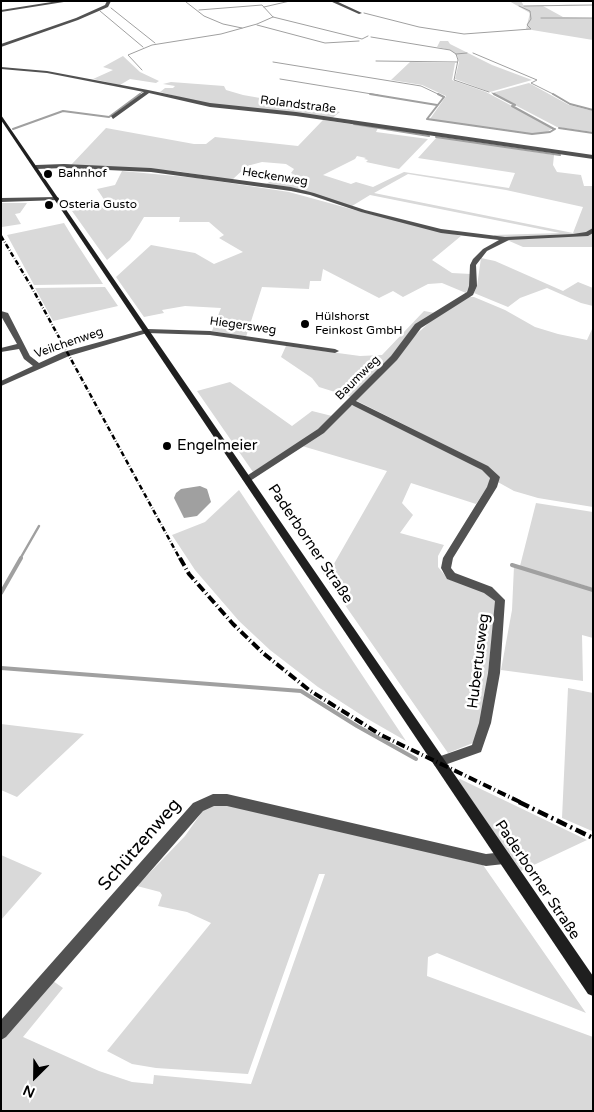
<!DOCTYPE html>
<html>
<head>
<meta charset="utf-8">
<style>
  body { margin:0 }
  #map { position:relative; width:594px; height:1112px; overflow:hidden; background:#fff; font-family:"Varela Round",sans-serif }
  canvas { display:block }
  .frame { position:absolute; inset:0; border:2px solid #000; pointer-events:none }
  .north { position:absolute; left:10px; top:1052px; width:50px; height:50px; -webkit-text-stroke:4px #fff; paint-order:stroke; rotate:203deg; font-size:14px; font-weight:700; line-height:20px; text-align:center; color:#000 }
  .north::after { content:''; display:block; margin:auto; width:18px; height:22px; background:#000; clip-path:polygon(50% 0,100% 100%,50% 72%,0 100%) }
</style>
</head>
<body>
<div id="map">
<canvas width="594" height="1112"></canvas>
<div class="frame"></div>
<div class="north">N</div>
</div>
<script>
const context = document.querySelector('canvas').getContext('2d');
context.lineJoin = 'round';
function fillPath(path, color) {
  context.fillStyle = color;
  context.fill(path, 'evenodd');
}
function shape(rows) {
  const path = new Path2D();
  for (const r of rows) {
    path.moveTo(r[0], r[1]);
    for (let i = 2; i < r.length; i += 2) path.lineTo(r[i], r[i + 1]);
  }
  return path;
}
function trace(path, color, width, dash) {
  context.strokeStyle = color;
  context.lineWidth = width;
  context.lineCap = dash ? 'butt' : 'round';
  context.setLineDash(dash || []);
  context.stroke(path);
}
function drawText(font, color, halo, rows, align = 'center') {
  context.font = font + ' "Varela Round",sans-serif';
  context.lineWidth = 5;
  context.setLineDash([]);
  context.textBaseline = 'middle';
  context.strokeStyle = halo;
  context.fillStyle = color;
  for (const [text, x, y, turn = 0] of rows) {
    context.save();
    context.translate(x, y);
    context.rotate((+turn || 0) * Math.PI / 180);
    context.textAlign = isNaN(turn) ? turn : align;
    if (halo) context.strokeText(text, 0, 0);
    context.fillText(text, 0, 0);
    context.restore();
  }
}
fillPath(shape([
  [509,1,521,1,524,6,593,4,543,6,563,17,593,18,593,40,526,29,530,13],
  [440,41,448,41,450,44,492,65,532,80,490,92,455,79,459,62,457,55,450,50,437,47],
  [123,56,140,72,159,81,156,83,130,79,120,85,93,79,113,70,103,67],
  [410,62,455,63,452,80,486,92,553,128,547,132,531,134,514,132,430,119,446,96,422,85,391,80],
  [171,82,224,86,226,90,243,95,340,112,331,119,202,103,160,92,165,88,173,88,175,86,163,84],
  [529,83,569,105,593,111,593,132,557,127,492,93],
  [323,120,378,128,376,132,428,139,399,169,366,162,368,160,364,159,366,158,357,156,355,159,323,175,351,184,356,182,373,187,404,172,509,188,515,173,418,158,437,137,554,155,553,165,557,172,581,175,584,186,593,186,593,247,523,247,507,240,521,238,495,237,494,235,560,233,370,195,352,206,291,187,265,185,275,178,283,180,293,174,291,173,294,169,286,164,262,162,247,166,232,180,176,171,71,165,106,128,194,144,206,144,215,137,298,146],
  [408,174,506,190,583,207,573,233,374,193],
  [122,171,197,178,289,192,362,212,461,236,432,260,452,273,471,274,470,285,466,293,442,283,428,284,403,297,393,291,379,298,323,269,321,281,310,281,309,289,262,287,246,337,212,331,221,308,185,306,162,310,164,313,144,317,116,277,151,245,195,253,214,264,243,252,219,238,224,235,209,222,179,222,180,217,144,217,130,240,107,260,72,211,107,204,97,189,115,185],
  [1,203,27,203,20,213,15,214,21,224,2,227],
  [64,223,75,241,103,284,34,285,7,235],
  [481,258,495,261,563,291,578,282,593,288,593,306,581,303,547,288,520,298,508,307,474,293,477,286],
  [105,287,118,306,53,321,35,288],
  [468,297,474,297,505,310,535,327,558,334,587,340,593,327,593,507,538,498,514,491,496,481,487,466,357,401,356,399,411,339,431,321],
  [424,311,435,313,351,397,319,387,312,378,281,357,286,346,360,356,382,355],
  [230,382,292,426,312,411,332,416,319,430,253,472,197,391],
  [355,405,478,466,490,477,488,486,476,504,411,483,402,503,413,515,400,533,444,545,438,556,438,567,448,579,486,592,495,599,496,604,482,721,473,743,448,753,322,572,331,569,387,471,302,446,350,406],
  [239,490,406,741,366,718,318,687,270,650,239,621,195,570,172,535,205,522],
  [536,503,593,512,593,588,520,566],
  [514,566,593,591,593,638,582,635,583,681,501,670,512,610],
  [568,688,593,693,592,831,562,818],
  [1,724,84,734,17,797,1,790],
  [460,779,587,840,521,871,458,780],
  [227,804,483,865,586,1013,437,953,428,957,427,976,593,1037,593,1111,1,1111,1,1040,53,981,63,988,23,1037,99,1071,132,1082,153,1084,154,1075,251,1084,325,874,319,874,248,1074,156,1068,132,1064,107,1051,211,923,187,912,158,906,162,895,160,892,137,886,185,836,204,809,213,806],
  [1,855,42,873,1,920]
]), '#d9d9d9');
fillPath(shape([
  [200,486,207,489,211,502,197,516,184,518,174,498,176,493,181,489]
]), '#a0a0a0');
trace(shape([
  [186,2,204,16,223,24,242,28],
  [524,6,593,5],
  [264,7,290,1],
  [111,8,155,43],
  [199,10,262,5,273,17,362,39,368,36],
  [100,11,143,47],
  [364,13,419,27,464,34,531,29,527,25,531,19,530,11,519,6],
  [541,18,593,18],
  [257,25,325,43,359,41],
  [371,37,450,50,456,54,458,60,454,80,489,92],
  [473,53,537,80,531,83,555,95],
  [456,54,467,53],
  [376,61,457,62],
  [273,62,421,86,440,95],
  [142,70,128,55,152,45,221,34,257,24,273,17],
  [280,79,378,95],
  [492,93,496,95],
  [138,95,144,91]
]), '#a0a0a0', 1);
trace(shape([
  [370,94,437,105],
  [438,94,444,97,427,119,532,134,550,132,555,129],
  [494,94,515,105],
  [553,94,570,104,593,110],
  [512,106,554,129],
  [354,124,429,136],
  [559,128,593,133],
  [13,129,63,111,109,117,140,94],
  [436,137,560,155]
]), '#a0a0a0', 2);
trace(shape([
  [20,559,39,526]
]), '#a0a0a0', 2.5);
trace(shape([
  [512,565,593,590],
  [1,593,21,558],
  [1,668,301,691,357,726,416,759]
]), '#a0a0a0', 4);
fillPath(shape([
  [58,1,70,1,1,12,1,10,58,1],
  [107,1,111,1,108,7,78,20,1,47,1,44,76,18,105,5,107,1],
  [330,1,336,1,362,13,359,14,330,1],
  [1,67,47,71,148,90,210,103,296,112,593,155,593,159,296,116,210,107,149,93,113,119,111,116,144,92,47,73,1,69,1,67],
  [64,164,151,168,291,187,314,193,365,210,441,229,505,237,573,234,586,232,593,228,593,233,588,236,509,240,487,251,476,265,477,286,473,295,421,328,397,360,356,401,488,466,500,477,497,487,453,558,451,568,455,573,492,587,505,600,500,673,491,723,481,752,439,767,435,766,433,762,435,758,472,745,479,723,488,673,495,601,484,593,447,579,441,568,443,558,487,487,490,478,482,470,352,405,324,433,250,481,247,482,242,479,318,429,391,356,415,324,467,292,469,286,470,265,473,259,483,249,499,240,441,233,361,212,310,195,291,191,151,172,64,168,36,169,33,167,36,165,64,164],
  [1,311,8,313,30,356,39,363,63,352,147,329,210,331,335,349,339,351,335,353,210,335,147,333,69,356,1,386,1,381,33,366,24,359,19,349,1,352,1,348,17,344,1,316,1,311],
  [213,794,227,794,486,854,504,852,509,854,511,858,509,862,504,864,486,866,227,806,214,806,203,811,6,1037,1,1040,1,1020,193,803,213,794]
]), '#525252');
fillPath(shape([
  [57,197,59,198,59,200,1,202,1,198,57,197]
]), '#525252');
fillPath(shape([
  [1,115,593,976,593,996,588,994,1,120,1,115]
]), '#1f1f1f');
trace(shape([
  [1,236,31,286,180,559]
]), '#000', 2.5, [5, 2, 0.5, 2]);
trace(shape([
  [180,558,189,574,233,624,263,653,309,690,381,735,522,803]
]), '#000', 4, [9, 3, 1, 3]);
trace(shape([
  [519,802,593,838]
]), '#000', 4.5, [11, 4, 2, 4]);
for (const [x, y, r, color] of [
  [48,174,5,"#000"],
  [49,205,5,"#000"],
  [305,324,5,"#000"],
  [167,446,5,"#000"]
]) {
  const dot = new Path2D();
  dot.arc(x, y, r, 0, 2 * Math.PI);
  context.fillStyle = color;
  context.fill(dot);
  trace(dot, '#fff', 2);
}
drawText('12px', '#000', '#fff', [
  ["Rolandstraße",298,105,7],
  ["Heckenweg",275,177,9],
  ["Hiegersweg",243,326,8],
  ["Veilchenweg",69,343,-19],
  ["Baumweg",358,378,-45]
]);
drawText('12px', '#000', '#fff', [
  ["Bahnhof",58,174],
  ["Osteria Gusto",59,205],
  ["Hülshorst",315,317],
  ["Feinkost GmbH",315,331]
], 'left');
drawText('15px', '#000', '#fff', [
  ["Engelmeier",177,446]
], 'left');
drawText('15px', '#000', '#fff', [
  ["Paderborner Straße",310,544,56],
  ["Hubertusweg",479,661,-83],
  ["Paderborner Straße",537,880,56]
]);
drawText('18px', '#000', '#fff', [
  ["Schützenweg",140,845,-49]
]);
</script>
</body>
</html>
